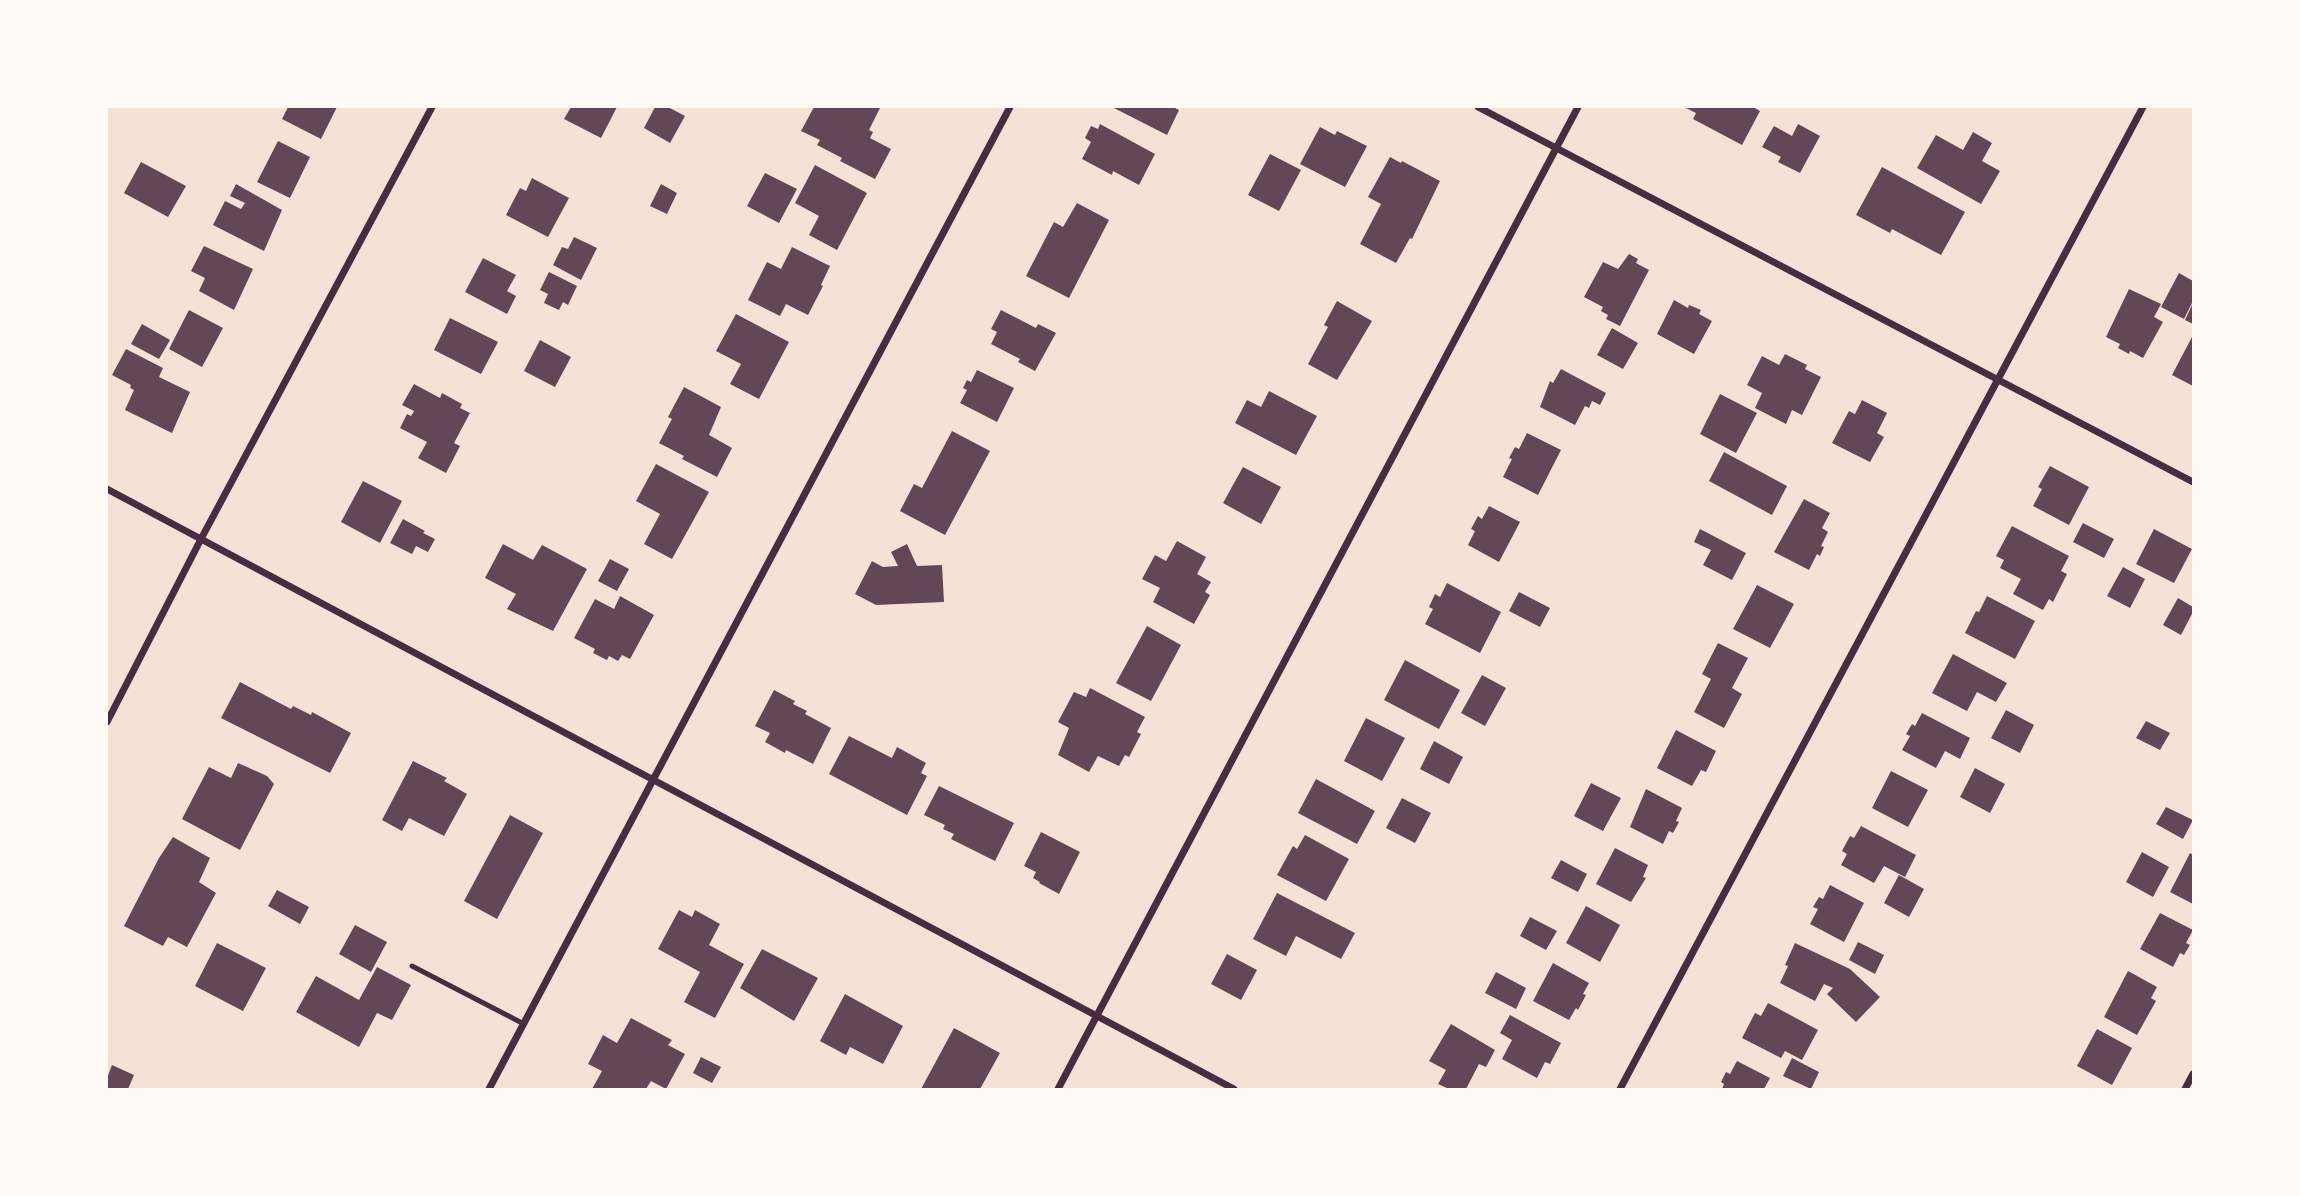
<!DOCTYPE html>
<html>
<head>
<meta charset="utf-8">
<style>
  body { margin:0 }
  #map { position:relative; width:2300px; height:1196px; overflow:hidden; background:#f7e1d7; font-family:Georgia,serif }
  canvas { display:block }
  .frame { position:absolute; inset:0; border:108px solid #fffaf5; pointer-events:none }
</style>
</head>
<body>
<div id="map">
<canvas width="2300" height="1196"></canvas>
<div class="frame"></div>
</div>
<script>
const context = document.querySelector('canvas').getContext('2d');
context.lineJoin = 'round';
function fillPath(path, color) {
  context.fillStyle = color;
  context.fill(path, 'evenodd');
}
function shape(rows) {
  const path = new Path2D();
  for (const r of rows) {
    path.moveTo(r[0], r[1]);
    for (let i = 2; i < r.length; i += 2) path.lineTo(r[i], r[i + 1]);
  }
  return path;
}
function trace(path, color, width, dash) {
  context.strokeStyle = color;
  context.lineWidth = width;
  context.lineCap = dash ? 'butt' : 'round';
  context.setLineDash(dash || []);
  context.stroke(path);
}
fillPath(shape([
  [288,107,337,107,321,139,282,119],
  [571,107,617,107,601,138,564,119],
  [655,107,668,107,685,116,670,143,644,128],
  [814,107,880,108,869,130,873,132,870,138,891,149,875,179,840,161,842,158,817,145,820,140,801,131],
  [1112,107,1173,107,1179,110,1167,135],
  [1684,107,1753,107,1760,111,1742,145,1693,119,1696,113],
  [1100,124,1155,154,1139,185,1113,171,1112,175,1082,159,1091,142,1085,138,1091,126,1098,129],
  [1798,124,1820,136,1800,173,1778,162,1781,157,1762,147,1774,126,1792,136],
  [1320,127,1335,135,1337,131,1367,146,1345,187,1300,164],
  [1973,132,1992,143,1982,161,2000,171,1981,204,1917,168,1936,135,1963,150],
  [278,141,310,157,290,198,257,182],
  [1270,154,1301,170,1279,211,1248,195],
  [1390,157,1401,163,1402,161,1440,181,1412,239,1410,238,1396,263,1360,244,1381,204,1368,197],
  [141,162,186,186,168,217,124,193],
  [815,165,867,193,837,250,809,235,819,216,795,203],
  [1882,167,1965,212,1941,255,1892,229,1890,233,1856,215],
  [765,173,797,189,779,223,747,206],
  [532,178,569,198,548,237,506,215,520,188,526,191],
  [236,184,282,210,264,251,213,225,225,201,241,209,245,203,230,196],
  [661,184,677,193,667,214,650,206],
  [1077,203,1109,220,1069,298,1026,276,1054,222,1063,227],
  [574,237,597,248,581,280,553,265,562,247,568,249],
  [204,246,253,269,234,310,199,291,205,278,191,271],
  [792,247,830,266,821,285,823,286,808,315,786,304,780,316,748,300,767,262,781,269],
  [1629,254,1638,259,1636,263,1649,270,1620,326,1606,319,1608,315,1601,311,1603,307,1584,297,1603,262,1618,269],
  [483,258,516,275,507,291,516,296,507,314,465,292],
  [549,272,577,286,568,305,563,302,559,310,544,303,548,294,540,290],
  [2179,273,2193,281,2193,301,2184,319,2161,307],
  [2129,289,2161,304,2154,317,2163,322,2143,358,2130,351,2129,354,2118,348,2120,344,2106,337],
  [1674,300,1688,308,1689,305,1701,310,1699,314,1712,321,1694,354,1657,334],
  [1337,301,1372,321,1337,380,1308,364,1328,327,1324,325],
  [2193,303,2193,324,2185,320],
  [189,310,223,328,202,367,169,349],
  [1001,310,1036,328,1038,324,1056,333,1035,371,1018,362,1020,359,991,344,997,332,991,329],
  [736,314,789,342,759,399,730,384,741,364,716,351],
  [450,318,498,342,481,374,434,350],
  [142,324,170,340,159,359,131,344],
  [1612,328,1638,343,1623,369,1597,355],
  [2193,335,2193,386,2172,375],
  [540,340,571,357,555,387,524,371],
  [126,349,163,368,159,377,190,392,172,433,125,410,134,390,130,388,131,385,112,375],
  [1785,354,1807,365,1805,369,1821,377,1802,415,1792,410,1786,424,1755,408,1762,393,1747,385,1762,356,1779,365],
  [1561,369,1606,393,1600,405,1592,401,1589,408,1585,406,1575,425,1540,407,1550,381,1553,383],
  [977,370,1014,388,997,422,960,403,967,390,963,388,967,380,971,382],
  [414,384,440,398,442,393,462,404,460,408,470,413,454,443,460,446,446,473,418,458,427,442,400,428,407,414,411,416,414,411,402,405],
  [684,387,721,407,709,435,732,448,717,477,682,459,684,456,659,443,672,419,668,417],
  [1269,391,1317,416,1296,455,1235,423,1247,400,1261,407],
  [1720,394,1757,413,1736,453,1700,434],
  [1862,400,1887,413,1877,433,1884,437,1870,462,1832,443,1849,411,1855,414],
  [952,431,990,451,945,535,900,511,914,484,922,488],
  [1527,433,1561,450,1538,495,1503,477,1512,459,1509,458,1515,447,1519,449],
  [1724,452,1787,486,1772,515,1709,481],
  [656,464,709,492,672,559,644,544,660,514,636,501],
  [2050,466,2089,487,2069,525,2033,506,2042,489,2038,487],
  [1243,467,1281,487,1261,524,1223,503],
  [363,481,402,501,380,543,341,522],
  [1804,499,1830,513,1822,528,1828,532,1821,546,1824,547,1820,556,1817,554,1809,570,1774,552],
  [1489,506,1520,522,1499,562,1468,545,1475,531,1471,529,1478,516,1482,519],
  [403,519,425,531,423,533,435,539,428,552,416,546,412,554,390,543],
  [2083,523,2114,539,2104,558,2073,542],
  [2012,526,2069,556,2061,571,2067,574,2053,602,2049,599,2043,610,2013,594,2021,579,2000,568,2004,560,1996,556],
  [1700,529,1746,553,1732,580,1703,565,1711,550,1694,542],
  [2154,529,2192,549,2174,583,2136,564],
  [1177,541,1206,557,1197,574,1211,582,1205,592,1210,595,1194,624,1153,602,1160,588,1142,579,1155,555,1166,561],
  [503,544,533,560,542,545,587,569,553,631,507,609,516,594,485,578],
  [907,544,917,566,942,565,944,602,876,605,855,594,872,561,883,567,898,566,891,552],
  [610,559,629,569,617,591,598,581],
  [2123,567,2145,579,2130,608,2107,596],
  [1447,583,1501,612,1480,653,1425,624,1433,609,1429,607,1435,594,1440,597],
  [1757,585,1794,604,1770,648,1733,629],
  [1519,592,1550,608,1540,627,1509,611],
  [620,596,654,615,630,659,622,655,618,661,609,656,607,660,593,653,595,649,574,638,595,599,614,609],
  [1987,596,2035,621,2015,659,1965,633,1976,611,1979,612],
  [2178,598,2193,607,2193,612,2181,635,2163,625],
  [1147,626,1181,645,1151,701,1116,683],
  [1718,643,1748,658,1732,688,1742,694,1724,728,1694,712,1711,679,1702,674],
  [1953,654,2007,683,1996,702,1977,692,1967,711,1932,693],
  [1405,660,1460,690,1439,729,1384,700],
  [1482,675,1506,688,1485,726,1461,713],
  [240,682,291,709,293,706,311,715,312,712,351,733,330,773,221,718],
  [1090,688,1145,717,1137,732,1141,734,1129,757,1125,755,1119,766,1098,756,1089,772,1058,755,1069,728,1058,722,1074,692,1086,697],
  [774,690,795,701,793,704,807,711,805,714,831,728,813,764,786,750,785,753,765,742,770,733,755,726],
  [2006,710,2034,725,2020,753,1991,738],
  [1922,713,1970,738,1960,759,1945,751,1936,768,1902,750,1910,736,1906,734,1912,724,1915,726],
  [1366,718,1405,738,1382,781,1344,761],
  [2146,721,2170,733,2160,750,2136,738],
  [1676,730,1716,751,1706,772,1701,770,1692,786,1657,768],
  [849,736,892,758,897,747,926,763,921,773,927,776,907,815,829,774],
  [1434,741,1463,757,1449,784,1420,769],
  [413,761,447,778,444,781,467,794,444,836,409,818,402,831,382,820],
  [238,763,267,776,274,784,240,850,182,819,209,767,231,778],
  [1975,768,2005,784,1990,813,1960,797],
  [1891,771,1928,790,1908,827,1872,808],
  [1316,779,1375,811,1357,844,1298,813],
  [1591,783,1621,798,1603,831,1574,816],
  [939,786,1014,823,995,861,951,839,954,834,943,829,945,825,924,815],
  [1646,789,1682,808,1676,821,1679,822,1673,833,1669,831,1663,844,1630,827],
  [1402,798,1431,813,1415,843,1386,828],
  [2166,807,2193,820,2183,839,2156,824],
  [510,815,543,833,497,919,464,901],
  [1861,826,1916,855,1905,877,1884,866,1874,883,1841,865,1847,854,1842,851,1850,836,1854,838],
  [1041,832,1080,852,1059,894,1039,883,1040,882,1033,878,1036,872,1024,866],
  [1305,835,1349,859,1326,901,1277,875,1293,846,1297,849],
  [173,837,210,858,199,882,216,893,187,947,168,937,163,946,124,926,159,858],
  [1615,848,1648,865,1643,877,1646,878,1631,902,1596,884],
  [2142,852,2169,867,2153,897,2126,882],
  [2190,853,2193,855,2193,904,2170,892],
  [1561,860,1587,874,1578,892,1551,878],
  [1899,875,1924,889,1909,917,1884,903],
  [1830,885,1864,903,1844,942,1810,924,1818,909,1813,907,1819,897,1823,899],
  [277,890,309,907,300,924,268,906],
  [1277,893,1355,933,1341,959,1296,936,1286,956,1253,939],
  [1586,906,1620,925,1600,962,1566,943],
  [679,910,692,917,695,910,720,924,709,945,744,964,715,1018,684,1002,700,972,658,949],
  [2160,913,2193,930,2186,943,2190,945,2184,955,2180,953,2173,967,2140,949],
  [1530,917,1557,931,1546,950,1520,936],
  [355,925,387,942,371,972,339,954],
  [1858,942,1884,955,1875,974,1849,960],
  [217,943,266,968,243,1011,195,986],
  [1795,943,1850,969,1880,997,1856,1022,1827,994,1833,988,1824,984,1815,1001,1780,983,1788,966,1785,965],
  [762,949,818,978,794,1021,740,988],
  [1227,954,1257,970,1241,1000,1211,984],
  [1553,963,1589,983,1583,994,1586,995,1578,1010,1576,1008,1569,1020,1533,1001],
  [377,967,411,985,392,1020,377,1013,359,1047,296,1012,316,976,359,1000],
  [2128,971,2157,987,2151,998,2156,1001,2137,1035,2104,1017],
  [1496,972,1526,988,1516,1009,1485,993],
  [845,994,903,1026,883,1064,850,1047,846,1055,820,1041],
  [1768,1003,1818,1030,1802,1060,1785,1051,1781,1058,1742,1038,1755,1013,1761,1016],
  [1510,1015,1561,1043,1550,1064,1545,1062,1537,1078,1502,1059,1512,1040,1500,1033],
  [631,1018,672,1040,668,1045,685,1054,666,1089,651,1081,646,1089,592,1089,602,1071,588,1064,603,1035,617,1043],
  [1451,1024,1495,1050,1486,1067,1479,1064,1466,1089,1449,1089,1438,1084,1446,1070,1429,1061],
  [954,1028,1000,1053,980,1089,921,1089],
  [2097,1029,2132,1048,2112,1085,2077,1066],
  [701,1057,721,1067,712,1083,693,1073],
  [1792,1058,1819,1072,1811,1089,1783,1076],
  [1737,1061,1770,1078,1764,1089,1722,1089,1724,1084,1721,1082,1726,1072,1730,1074],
  [112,1065,134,1075,128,1089,107,1089,107,1078]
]), '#644757');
trace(shape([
  [412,966,524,1024]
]), '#4a2c40', 5);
trace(shape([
  [1478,107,2193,482],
  [107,489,1234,1089],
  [107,722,201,539,432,107],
  [489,1089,1010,107],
  [1058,1089,1578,107],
  [1620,1089,2143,107],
  [2185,1089,2193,1074]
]), '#4a2c40', 7);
</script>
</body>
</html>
